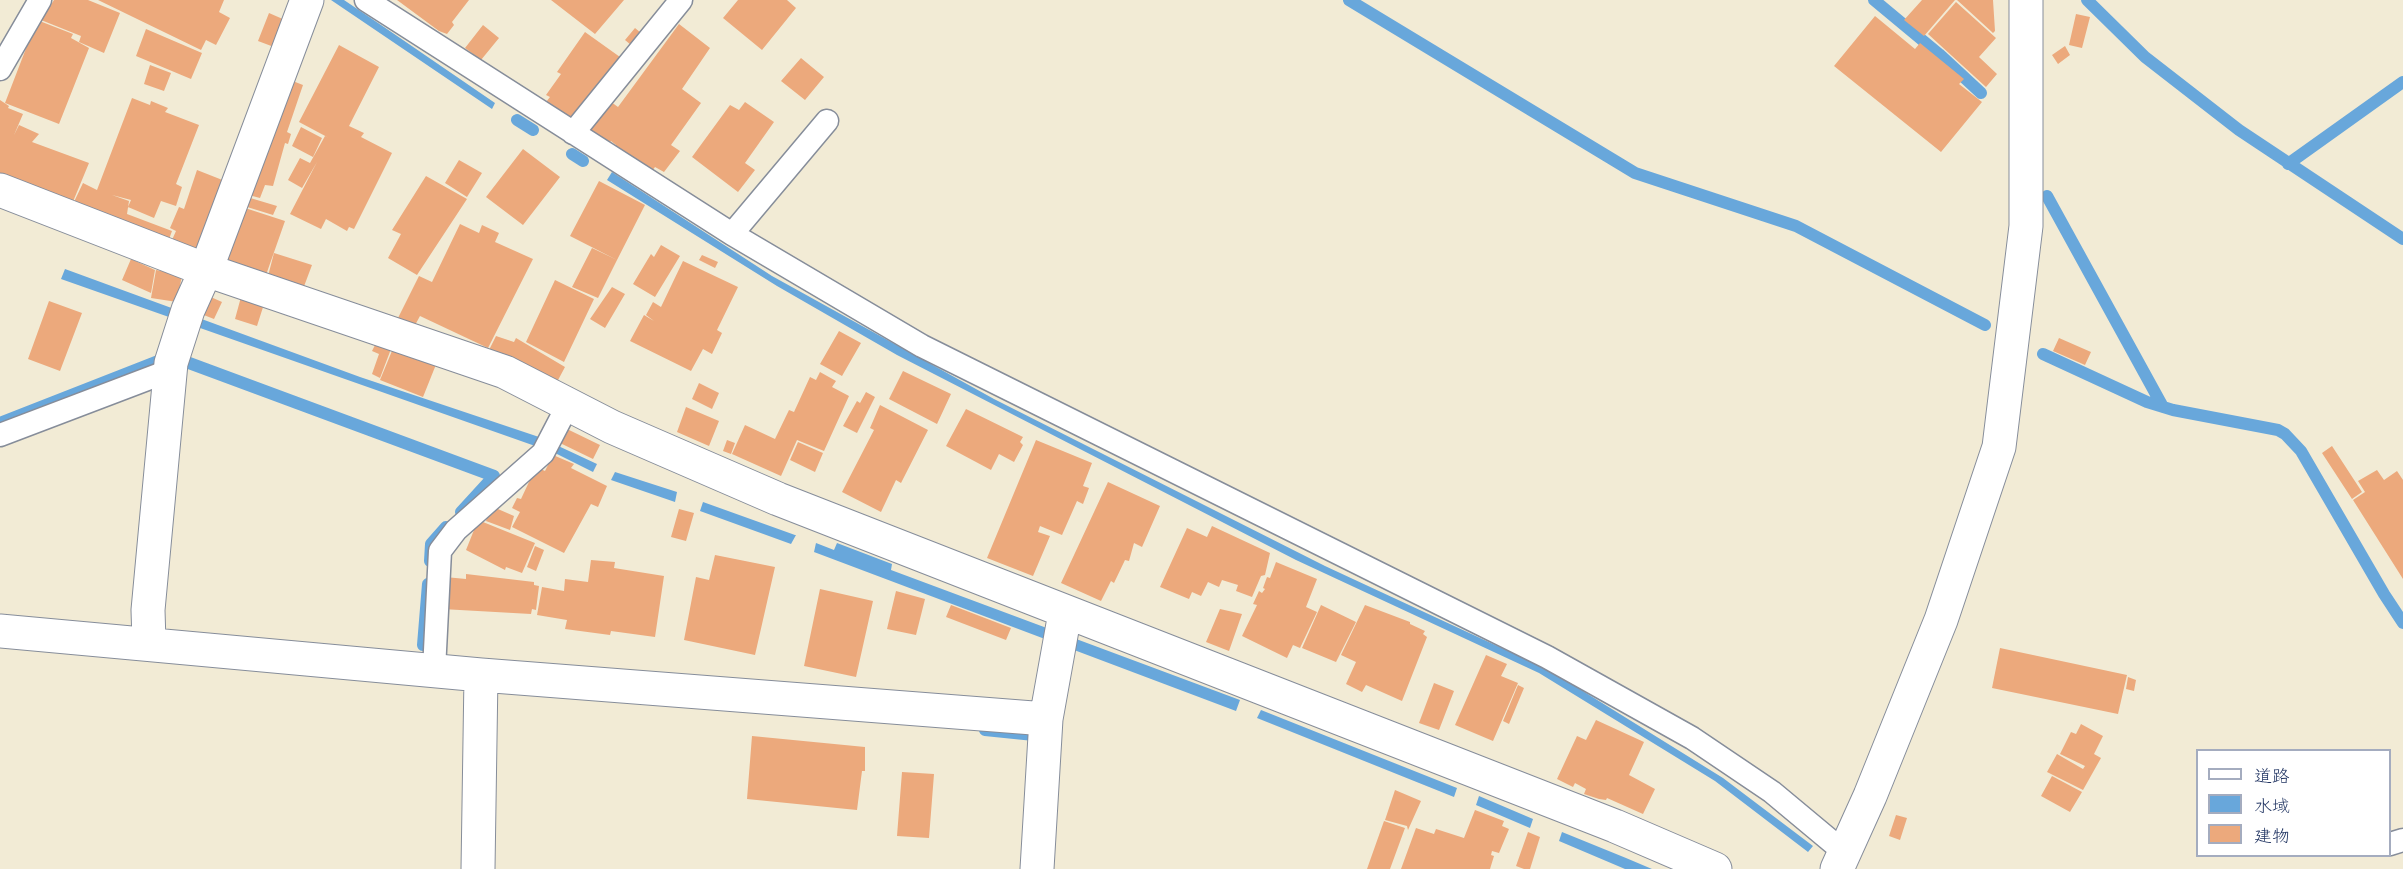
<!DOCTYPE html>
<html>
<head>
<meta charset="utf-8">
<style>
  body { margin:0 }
  #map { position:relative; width:2403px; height:869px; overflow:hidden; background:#f2ebd5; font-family:Mali,"Klee One",sans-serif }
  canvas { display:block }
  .legend { position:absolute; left:2196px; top:749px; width:195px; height:108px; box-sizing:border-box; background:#fff; border:2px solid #a4acbf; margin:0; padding:8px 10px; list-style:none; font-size:18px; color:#1b2f5e }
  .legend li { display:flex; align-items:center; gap:12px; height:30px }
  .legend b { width:30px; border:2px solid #a4acbf }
</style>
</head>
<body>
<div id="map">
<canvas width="2403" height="869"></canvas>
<ul class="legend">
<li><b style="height:8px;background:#fff"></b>道路</li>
<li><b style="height:16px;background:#68a7db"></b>水域</li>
<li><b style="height:16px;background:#eca97c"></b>建物</li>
</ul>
</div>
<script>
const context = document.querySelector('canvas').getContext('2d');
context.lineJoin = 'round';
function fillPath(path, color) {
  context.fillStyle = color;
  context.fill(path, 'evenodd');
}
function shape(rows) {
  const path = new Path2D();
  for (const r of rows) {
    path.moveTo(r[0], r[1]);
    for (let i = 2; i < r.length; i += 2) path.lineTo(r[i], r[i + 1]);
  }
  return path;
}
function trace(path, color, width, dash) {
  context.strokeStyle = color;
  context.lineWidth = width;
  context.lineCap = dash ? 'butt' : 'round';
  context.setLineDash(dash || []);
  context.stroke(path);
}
fillPath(shape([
  [331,0,344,0,384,27,495,103,492,109],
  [612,172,772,276,994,399,1325,566,1549,670,1723,778,1813,846,1808,852,1715,781,1539,673,1296,560,897,355,777,286,607,180],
  [65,269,360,377,539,437,597,464,593,472,555,453,61,279],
  [615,472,677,492,675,502,611,480],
  [703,502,795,535,796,535,791,544,700,511],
  [816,543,834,550,837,543,892,564,891,570,1240,700,1236,711,814,552],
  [1261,710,1457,788,1454,797,1257,718],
  [1479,796,1533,819,1530,828,1476,805],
  [1562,832,1626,858,1652,869,1625,869,1559,841]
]), '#68a7db');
trace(shape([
  [1349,0,1635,173,1796,226,1985,325],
  [1874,0,1939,54,1981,93],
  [2087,0,2145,57,2239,130,2403,239],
  [517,120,533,130],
  [572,154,583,161],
  [2288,164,2403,82],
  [2047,196,2163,407],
  [2043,354,2147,402,2173,410,2278,430,2285,434,2301,451,2384,594,2403,623],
  [181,360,494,476,461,512],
  [0,423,158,361],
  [430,561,431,544,446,527],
  [423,645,428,584],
  [985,730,1034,735]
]), '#68a7db', 12);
fillPath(shape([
  [54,0,88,0,120,13,104,53,79,42,81,36,41,20],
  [98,0,224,0,219,12,230,18,216,45,206,40,201,50],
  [397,0,469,0,452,22,454,25,447,34,439,31],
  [551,0,624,0,595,34],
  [738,0,787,0,796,8,762,50,723,18],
  [1922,0,1955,0,1924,36,1904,20],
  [1957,0,1993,0,1995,31,1993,33],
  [1956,2,1996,38,1979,57,1997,74,1986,87,1928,34],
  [269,13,285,20,274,47,258,41],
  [2076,14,2090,17,2082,48,2069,45],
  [1875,16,1915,49,1920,43,1964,79,1959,84,1982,102,1941,152,1834,66],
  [37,20,73,34,71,38,89,48,59,124,5,103],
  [679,24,710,48,682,89,701,103,671,145,680,151,664,172,655,167,652,171,614,147,616,145,611,141,607,145,584,128,607,99,618,107],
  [483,25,499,38,481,60,465,48],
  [635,28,641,33,631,45,625,40],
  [146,29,202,53,191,79,136,56],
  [585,32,620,57,573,121,546,102,550,97,546,95,561,74,557,72],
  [339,45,379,67,349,126,364,133,361,137,392,153,354,229,349,227,347,231,326,219,321,229,290,214,317,162,302,188,288,180,300,158,310,163,325,136,329,138,299,122],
  [2065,46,2070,55,2058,64,2052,55],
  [801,58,824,77,805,100,781,81],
  [150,65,171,73,164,91,144,84],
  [285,78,303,85,287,132,291,134,288,144,285,143,273,186,265,185,260,198,245,194],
  [132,98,150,105,151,101,168,108,165,112,199,125,176,184,182,187,176,206,161,201,154,218,128,207,131,200,112,195,129,201,127,214,172,231,168,242,72,206,83,183,97,190],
  [0,100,9,106,8,108,23,114,14,135,19,125,39,134,32,142,89,163,72,204,0,175],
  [745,102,774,122,745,163,755,170,738,192,692,157,730,105,739,110],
  [301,127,322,138,313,157,292,146],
  [523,149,560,177,523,225,486,197],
  [459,160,482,173,467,197,445,183],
  [197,170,230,183,203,252,172,240,176,231,170,228,179,207,184,209],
  [426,176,467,199,417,275,388,258,401,234,392,230],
  [599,181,645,205,617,260,570,236],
  [247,197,277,206,273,215,244,206],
  [242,207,285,221,266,275,224,262],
  [460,224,479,233,482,225,499,233,495,242,533,259,488,348,420,316,414,327,397,320,419,276,432,282],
  [661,245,680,256,655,297,633,284,651,254,654,257],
  [592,248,617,260,598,298,572,287],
  [274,253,312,265,303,289,268,276],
  [702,255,718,262,715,268,699,260],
  [131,259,155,270,151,293,122,280],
  [683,261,738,287,717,330,722,333,712,354,703,349,691,371,630,341,644,315,654,321,646,315,653,302,661,307],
  [156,270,182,275,177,302,151,298],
  [555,280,594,299,564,362,526,342],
  [612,287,625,294,605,328,590,319],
  [204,294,222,302,214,319,196,312],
  [241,297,264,304,257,326,235,319],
  [49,301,82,313,60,371,28,359],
  [839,331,861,343,842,376,820,364],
  [496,336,514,342,516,338,565,367,557,382,510,356,489,350],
  [2059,338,2091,352,2085,365,2053,351],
  [377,341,391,349,380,378,372,374,379,354,372,351],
  [394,346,437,362,423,397,380,380],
  [903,371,951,394,937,424,889,399],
  [820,372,836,381,832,387,849,396,824,451,797,440,781,476,732,454,745,425,775,439,789,410,794,412,810,377,816,380],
  [699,383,719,393,712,409,692,399],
  [866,392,875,397,857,433,843,426,857,401,860,403],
  [880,405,928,430,901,483,896,480,881,512,842,492,874,430,870,428],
  [686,407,719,421,709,446,677,432],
  [966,409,1023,437,1020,442,1023,445,1014,462,999,454,991,470,946,446],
  [567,429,600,445,593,459,560,443],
  [727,440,735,443,731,454,723,451],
  [1036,440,1092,463,1083,486,1089,488,1083,504,1077,501,1062,535,1040,526,1038,532,1050,536,1033,576,987,558],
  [798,442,823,453,815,472,790,460],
  [2332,446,2362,492,2352,499,2322,453],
  [553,455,574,464,571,468,607,486,598,507,591,504,564,553,512,527,520,512,512,508,517,498,521,499,536,467,545,471],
  [2377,470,2384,480,2397,471,2403,480,2403,579,2353,500,2365,492,2358,481],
  [1108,482,1160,506,1142,547,1134,543,1129,561,1125,560,1114,583,1111,581,1101,601,1061,583],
  [491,506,514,516,510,530,486,521],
  [679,509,694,513,686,541,671,537],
  [478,520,535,543,522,573,506,567,505,570,466,550],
  [1212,526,1270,553,1265,575,1261,576,1252,597,1236,591,1238,585,1222,580,1219,587,1208,582,1201,596,1192,592,1189,599,1160,587,1187,528,1207,537],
  [535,546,544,550,536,571,527,567],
  [715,555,775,567,755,655,684,640,696,577,709,580],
  [591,560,615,562,614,568,664,576,655,637,611,631,610,635,565,629,567,620,537,615,542,587,564,591,565,579,588,582],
  [1276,562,1317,579,1306,607,1317,612,1300,648,1293,645,1287,658,1242,636,1257,605,1253,604,1259,591,1262,593,1265,589,1263,588,1267,577,1270,578],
  [466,574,534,582,534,585,539,586,536,610,532,609,531,614,442,609,445,577,466,579],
  [820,589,873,601,856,677,804,666],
  [896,591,925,599,916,635,887,629],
  [951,605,1011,628,1006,640,946,617],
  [1321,605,1356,622,1336,662,1302,648],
  [1365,605,1410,622,1410,624,1425,631,1423,634,1427,637,1402,701,1366,685,1362,692,1346,684,1356,662,1341,655],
  [1220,609,1242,614,1229,651,1206,642],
  [2000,648,2127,675,2118,714,1992,688],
  [1486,655,1507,664,1501,676,1518,683,1493,741,1455,725],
  [2128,677,2136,680,2134,691,2126,689],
  [1434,683,1454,691,1439,730,1419,723],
  [1518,685,1524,688,1509,724,1503,721],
  [1596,720,1644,742,1629,775,1655,789,1643,814,1607,798,1606,800,1599,799,1584,794,1586,789,1575,783,1573,787,1557,779,1577,736,1586,740],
  [2081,724,2103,736,2094,754,2101,758,2083,790,2047,772,2057,754,2083,769,2085,766,2060,754,2071,732,2076,734],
  [752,736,865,747,865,771,862,771,857,810,747,799],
  [902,772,934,774,929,838,897,836],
  [2052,776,2082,792,2070,812,2041,796],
  [1395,790,1421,801,1408,830,1407,826,1385,820],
  [1475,810,1504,821,1502,826,1509,829,1499,853,1492,851,1491,855,1494,856,1490,869,1401,869,1416,828,1434,834,1436,829,1464,838],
  [1896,815,1907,818,1900,840,1889,836],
  [1384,821,1405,828,1390,869,1367,869],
  [1528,832,1540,837,1530,869,1524,869,1516,866]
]), '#eca97c');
const service = shape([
  [366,0,732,234,922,346,1547,657,1692,738,1772,792,1844,852],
  [0,69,40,0],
  [573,133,681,0],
  [732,234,827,121],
  [0,435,171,370],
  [434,670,440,551,456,530,543,453,569,403],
  [2390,844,2403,840]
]);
const minor = shape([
  [0,190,206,270,505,372,612,427,778,499,1615,826,1715,869],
  [0,631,481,675,1046,719,1065,613],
  [149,642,148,610,171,363,188,310,206,270,307,0],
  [478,869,481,675],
  [1037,869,1046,719],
  [1837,869,1870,796,1941,620,1999,447,2026,226,2026,0]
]);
trace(service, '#868d9a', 25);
trace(minor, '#868d9a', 35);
trace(service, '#fff', 22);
trace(minor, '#fff', 33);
</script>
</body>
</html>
